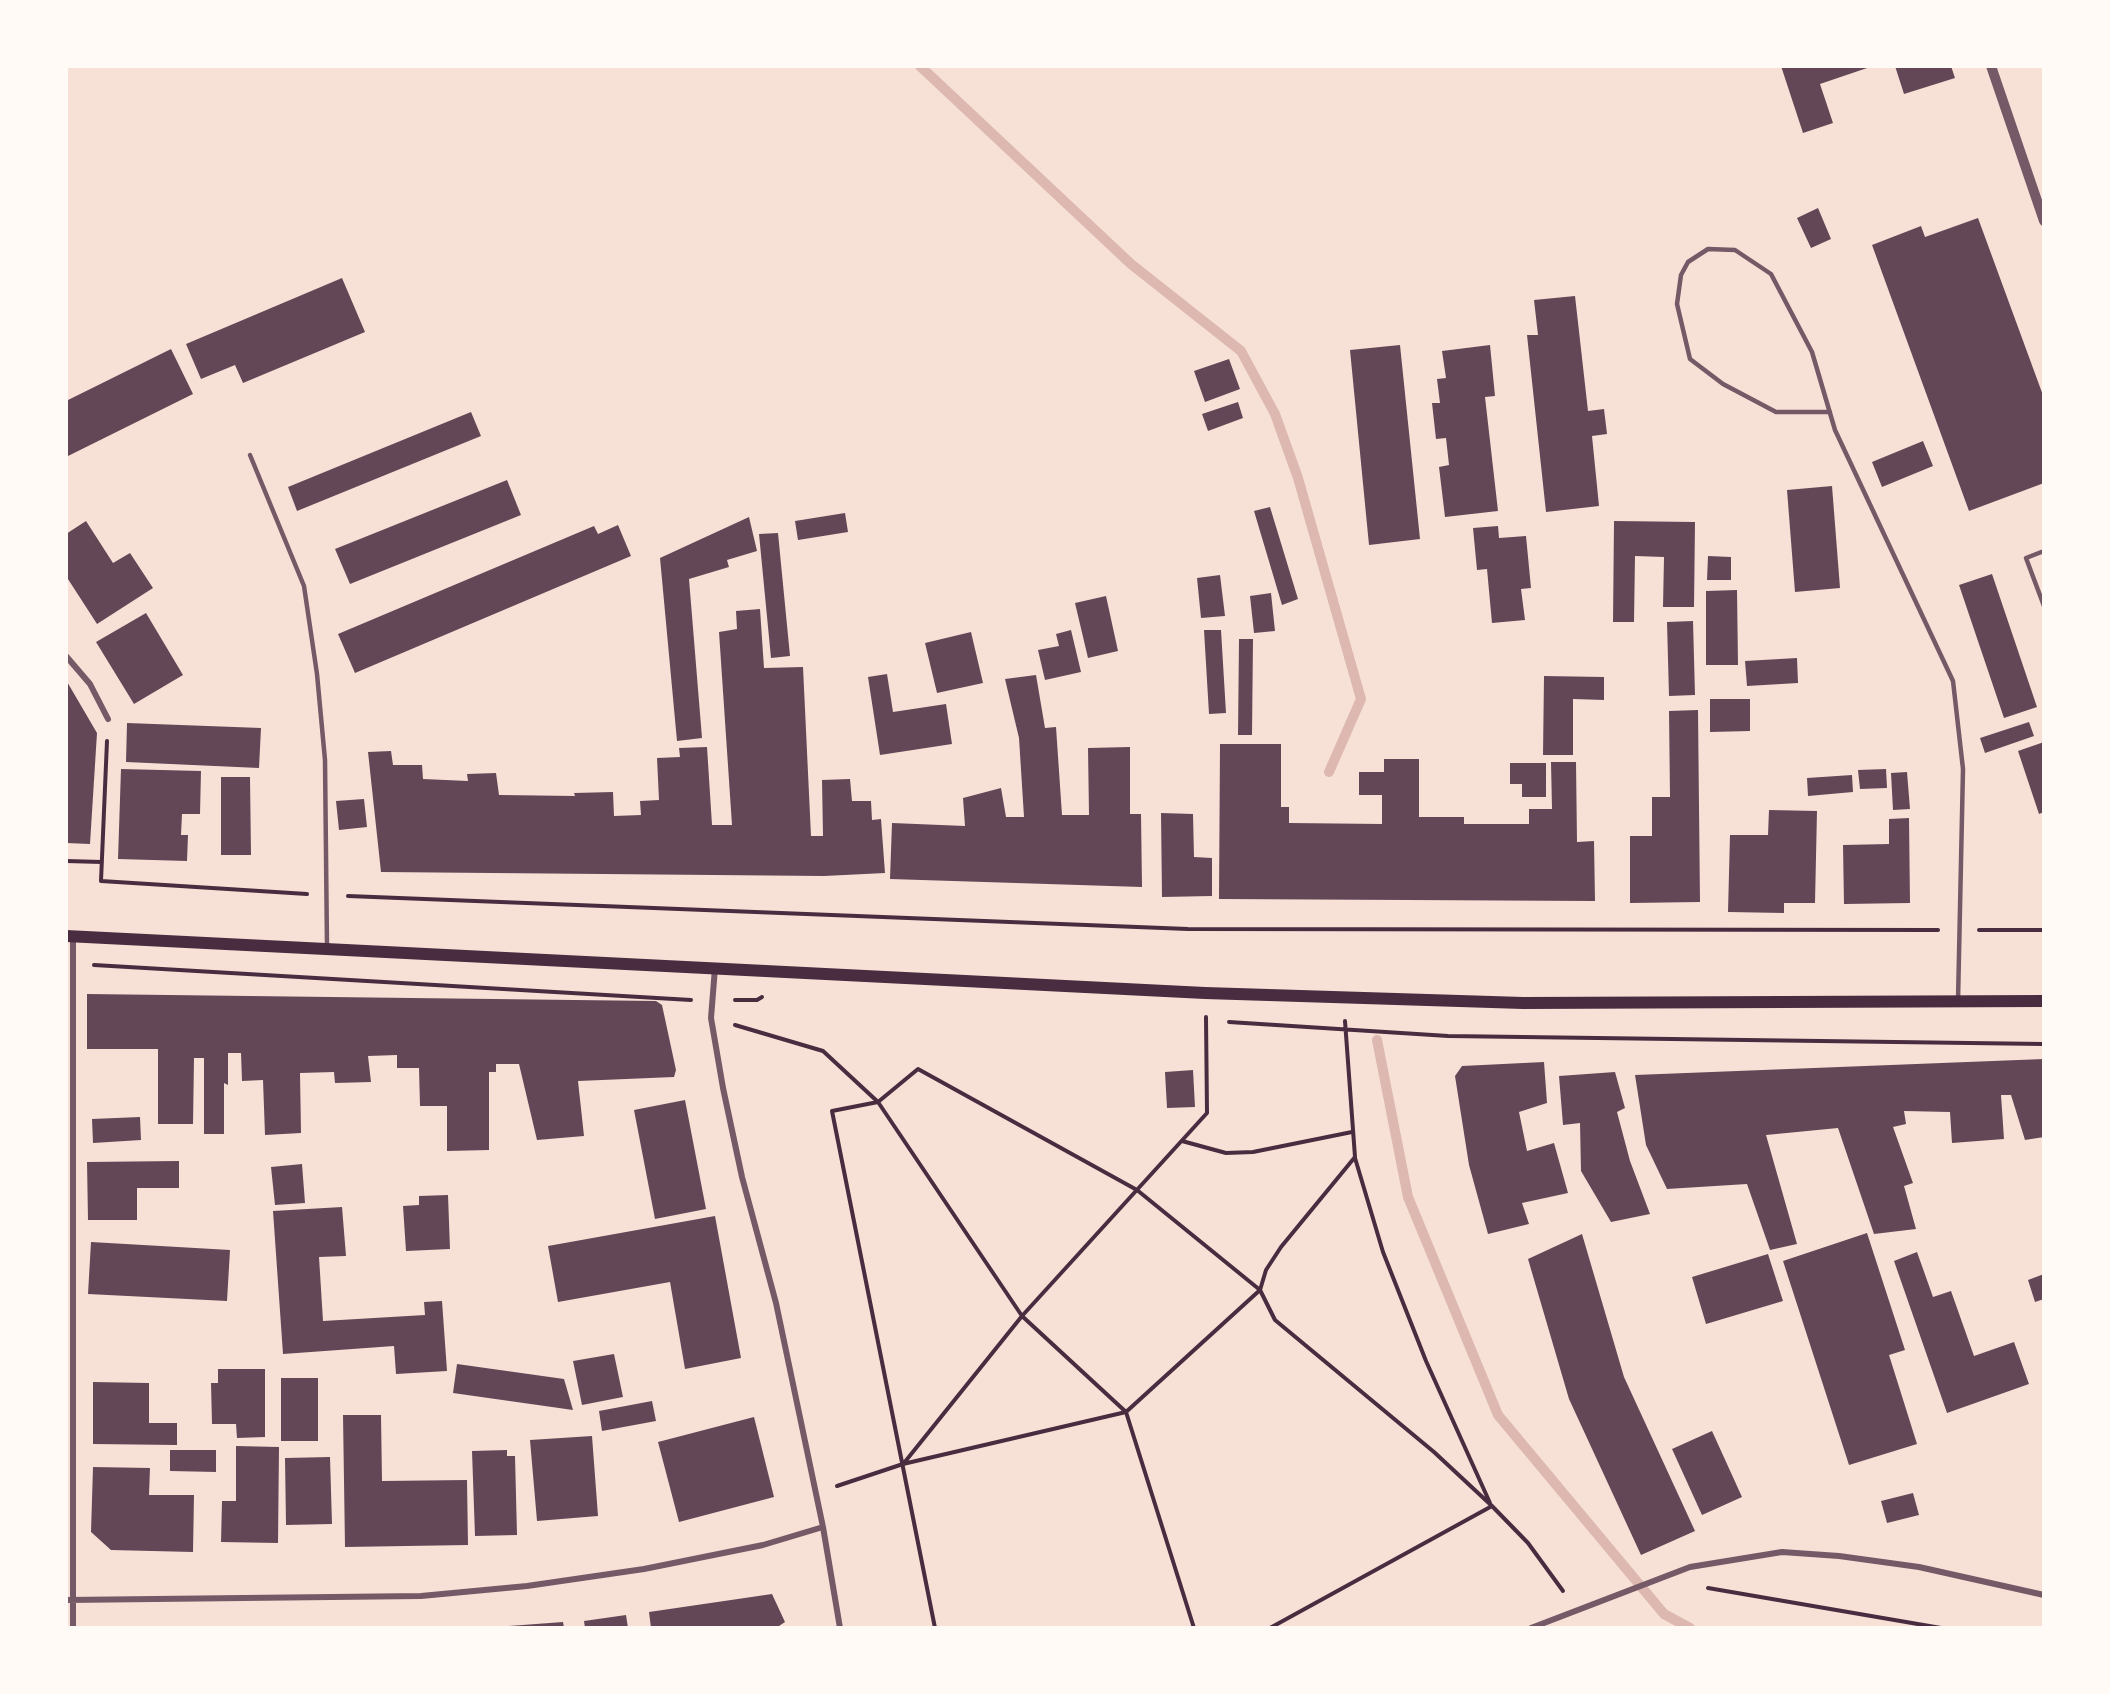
<!DOCTYPE html>
<html>
<head>
<meta charset="utf-8">
<style>
  body { margin:0 }
  #map { position:relative; width:2110px; height:1694px; overflow:hidden; background:#f7e1d7; font-family:"DejaVu Sans",sans-serif }
  canvas { display:block }
  .frame { position:absolute; inset:0; border:68px solid #fffaf5; pointer-events:none }
</style>
</head>
<body>
<div id="map">
<canvas width="2110" height="1694"></canvas>
<div class="frame"></div>
</div>
<script>
const context = document.querySelector('canvas').getContext('2d');
context.lineJoin = 'round';
function shape(rows) {
  const path = new Path2D();
  for (const r of rows) {
    path.moveTo(r[0], r[1]);
    for (let i = 2; i < r.length; i += 2) path.lineTo(r[i], r[i + 1]);
  }
  return path;
}
function trace(path, color, width, dash) {
  context.strokeStyle = color;
  context.lineWidth = width;
  context.lineCap = dash ? 'butt' : 'round';
  context.setLineDash(dash || []);
  context.stroke(path);
}
function fillPath(path, color) {
  context.fillStyle = color;
  context.fill(path, 'evenodd');
}
trace(shape([
  [920,66,1131,264,1241,351,1275,414,1298,478,1361,699,1329,772],
  [1377,1040,1408,1197,1498,1415,1664,1614,1690,1628]
]), '#dcb8b0', 10);
fillPath(shape([
  [1781,66,1873,66,1820,84,1833,123,1803,133],
  [1895,66,1951,66,1955,78,1904,94],
  [1818,208,1831,239,1811,248,1797,218],
  [1978,218,2044,398,2044,483,1969,511,1872,245,1921,226,1925,237],
  [342,278,365,332,243,383,235,365,201,379,186,344],
  [1575,296,1588,411,1604,409,1607,434,1592,436,1599,506,1546,512,1527,335,1538,335,1534,300],
  [1400,345,1420,539,1369,545,1350,350],
  [1490,345,1495,396,1485,397,1498,511,1445,517,1439,467,1449,465,1446,438,1436,439,1432,403,1440,403,1437,379,1446,378,1442,351],
  [171,349,193,394,66,457,66,401],
  [1229,359,1240,389,1205,402,1194,371],
  [1238,402,1243,418,1208,431,1202,414],
  [471,412,481,436,297,511,288,487],
  [1923,441,1933,466,1882,487,1872,462],
  [507,480,521,515,350,584,335,549],
  [1832,486,1840,588,1795,592,1787,490],
  [1270,507,1298,599,1282,605,1254,511],
  [845,513,848,532,798,540,795,521],
  [749,517,757,551,727,560,729,567,689,579,702,738,677,741,660,558],
  [86,521,113,563,130,553,153,588,97,624,66,576,66,534],
  [1614,521,1695,522,1694,607,1663,607,1664,557,1635,556,1634,622,1613,622],
  [618,525,631,556,355,673,338,634,594,526,598,534],
  [1498,526,1499,538,1526,536,1531,588,1521,589,1525,620,1492,623,1487,569,1477,570,1473,528],
  [778,533,790,656,771,658,759,534],
  [1708,556,1731,557,1731,580,1707,580],
  [1992,574,2037,707,2004,718,1959,585],
  [1220,575,1225,616,1201,618,1197,578],
  [1737,590,1738,665,1706,665,1706,591],
  [1271,593,1275,631,1254,633,1250,596],
  [1106,596,1118,651,1088,658,1075,603],
  [760,609,764,668,803,667,811,836,823,836,822,780,850,779,852,801,871,801,872,820,881,819,885,873,824,876,381,872,368,752,391,751,393,765,422,765,423,779,468,781,467,774,496,773,499,795,575,796,574,793,613,792,614,816,641,815,640,801,659,800,657,758,680,757,679,748,707,747,712,825,732,825,719,632,737,629,736,611],
  [146,613,183,675,134,704,96,642],
  [1693,621,1695,695,1669,696,1667,622],
  [1071,630,1081,672,1045,680,1038,650,1059,646,1056,634],
  [1204,630,1221,630,1226,713,1209,714],
  [971,632,983,683,937,693,925,643],
  [1239,639,1253,639,1252,735,1238,735],
  [1797,658,1798,683,1747,686,1745,661],
  [887,674,893,712,946,704,952,744,880,755,868,677],
  [1036,675,1045,728,1056,727,1062,815,1089,815,1088,748,1130,747,1130,814,1141,814,1142,887,890,879,892,823,965,826,963,798,1001,788,1006,817,1024,817,1019,738,1005,679],
  [1544,676,1604,677,1604,700,1573,699,1573,755,1543,755],
  [66,680,97,733,90,844,66,843],
  [1710,699,1750,699,1750,731,1710,732],
  [1698,710,1700,902,1630,903,1630,836,1652,836,1652,797,1670,797,1669,711],
  [2029,722,2034,736,1985,753,1980,738],
  [127,723,261,728,259,768,126,762],
  [2044,742,2044,812,2039,814,2018,751],
  [1220,744,1281,744,1281,807,1289,807,1289,823,1382,824,1382,795,1359,795,1359,772,1384,772,1384,759,1419,759,1419,817,1464,817,1464,824,1529,824,1529,809,1552,809,1551,762,1576,762,1577,842,1594,841,1595,901,1219,899],
  [1510,763,1546,763,1546,797,1522,797,1522,784,1510,784],
  [121,769,201,771,200,814,182,814,181,835,188,835,187,861,118,859],
  [1886,769,1887,788,1860,789,1858,770],
  [1907,772,1910,809,1893,810,1891,773],
  [1852,775,1853,792,1808,796,1807,778],
  [221,777,250,777,251,855,221,855],
  [364,799,367,827,339,830,336,801],
  [1769,810,1817,811,1815,903,1784,903,1784,913,1728,912,1730,835,1768,835],
  [1161,813,1193,814,1194,857,1212,858,1212,896,1162,897],
  [1909,818,1910,903,1844,904,1843,845,1889,844,1889,819],
  [87,994,656,1001,662,1005,676,1070,674,1077,578,1081,584,1136,537,1140,519,1064,496,1064,496,1072,489,1072,489,1150,447,1151,447,1106,420,1106,419,1068,397,1068,397,1055,368,1056,371,1082,335,1083,334,1072,300,1073,301,1133,265,1135,263,1080,242,1081,241,1053,228,1053,228,1085,224,1083,224,1134,204,1134,204,1058,194,1058,193,1124,158,1124,158,1049,87,1049],
  [2044,1059,2044,1137,2025,1140,2011,1095,2001,1095,2004,1139,1952,1143,1950,1112,1904,1111,1906,1124,1893,1127,1913,1183,1904,1186,1916,1229,1874,1234,1838,1128,1766,1135,1797,1244,1770,1250,1747,1184,1667,1189,1646,1145,1635,1075],
  [1544,1062,1547,1103,1519,1112,1527,1151,1554,1143,1568,1193,1522,1203,1529,1224,1488,1234,1469,1165,1455,1076,1462,1066],
  [1193,1070,1195,1107,1167,1108,1165,1072],
  [1615,1072,1625,1108,1617,1112,1630,1161,1650,1214,1611,1222,1581,1171,1580,1123,1563,1125,1559,1076],
  [685,1100,706,1209,655,1219,634,1110],
  [140,1117,141,1140,93,1143,92,1119],
  [179,1161,179,1188,137,1188,137,1220,88,1220,87,1162],
  [302,1164,305,1203,275,1205,271,1167],
  [448,1195,450,1249,406,1251,403,1206,419,1205,419,1196],
  [342,1207,346,1256,319,1257,323,1321,425,1315,424,1302,442,1301,447,1371,396,1374,394,1346,283,1354,273,1211],
  [715,1216,741,1358,685,1369,670,1282,558,1302,548,1246],
  [1867,1233,1905,1350,1889,1355,1917,1444,1849,1465,1783,1261],
  [1582,1234,1624,1377,1695,1531,1641,1555,1569,1399,1528,1259],
  [91,1242,230,1250,227,1301,88,1294],
  [1917,1252,1933,1297,1951,1291,1974,1356,2014,1342,2029,1384,1947,1413,1894,1261],
  [1768,1254,1783,1301,1706,1324,1692,1277],
  [2044,1274,2044,1299,2035,1302,2028,1280],
  [614,1354,623,1397,582,1405,573,1361],
  [457,1364,564,1379,573,1410,453,1393],
  [218,1369,265,1369,265,1437,237,1438,236,1424,212,1424,211,1383,218,1383],
  [281,1378,318,1378,318,1441,281,1441],
  [93,1382,149,1383,149,1423,177,1423,177,1445,93,1444],
  [652,1401,656,1421,602,1431,599,1411],
  [343,1415,381,1415,382,1481,467,1480,468,1545,345,1547],
  [754,1417,774,1497,679,1522,658,1442],
  [1712,1431,1742,1497,1702,1515,1672,1449],
  [592,1436,598,1516,537,1521,530,1440],
  [236,1446,279,1447,278,1543,221,1542,222,1501,236,1501],
  [170,1450,216,1450,216,1472,170,1471],
  [507,1450,507,1456,515,1456,517,1535,475,1536,472,1451],
  [330,1457,332,1524,286,1525,285,1458],
  [93,1467,150,1468,149,1495,194,1495,193,1552,111,1550,91,1532],
  [1913,1493,1919,1515,1887,1523,1881,1501],
  [772,1594,785,1622,776,1628,651,1628,649,1612],
  [626,1615,628,1628,585,1628,584,1621],
  [563,1622,564,1628,510,1628,509,1626]
]), '#644757');
trace(shape([
  [107,741,101,881,307,894],
  [66,861,102,862],
  [348,896,1188,929,1938,930],
  [1979,930,2044,930],
  [94,965,691,1000],
  [735,1000,757,1000,762,997],
  [1229,1022,1448,1036,2044,1044],
  [735,1025,823,1051,878,1102,1022,1316,1126,1412,1194,1628],
  [1182,1141,1226,1153,1253,1152,1352,1132],
  [1355,1158,1383,1252,1426,1361,1490,1503],
  [904,1463,1022,1316,1207,1113,1206,1017],
  [837,1486,903,1464,1126,1412,1260,1290,1266,1270,1281,1247,1355,1157,1345,1021],
  [1708,1588,1941,1628],
  [935,1628,832,1111,878,1102,918,1069,1137,1190,1260,1290,1275,1320,1434,1452,1492,1506],
  [1270,1628,1492,1506,1528,1543,1563,1591]
]), '#4a2c40', 4);
trace(shape([
  [1830,412,1776,412,1723,384,1690,359,1677,304,1681,275,1688,262,1708,249,1735,250,1771,274,1812,352,1835,430,1953,681,1963,769,1958,1001],
  [250,455,304,586,317,674,325,760,327,948],
  [2044,551,2026,558,2044,606]
]), '#755966', 4.5);
trace(shape([
  [66,656,90,684,108,719],
  [73,936,73,1628],
  [715,968,711,1018,723,1088,742,1177,776,1303,823,1527,840,1628],
  [66,1600,421,1596,527,1586,644,1569,763,1545,823,1527],
  [1531,1628,1690,1567,1782,1552,1839,1556,1919,1567,2044,1595]
]), '#755966', 6);
trace(shape([
  [1991,66,2044,221]
]), '#755966', 10);
trace(shape([
  [66,936,1205,993,1523,1003,2044,1001]
]), '#4a2c40', 12);
</script>
</body>
</html>
